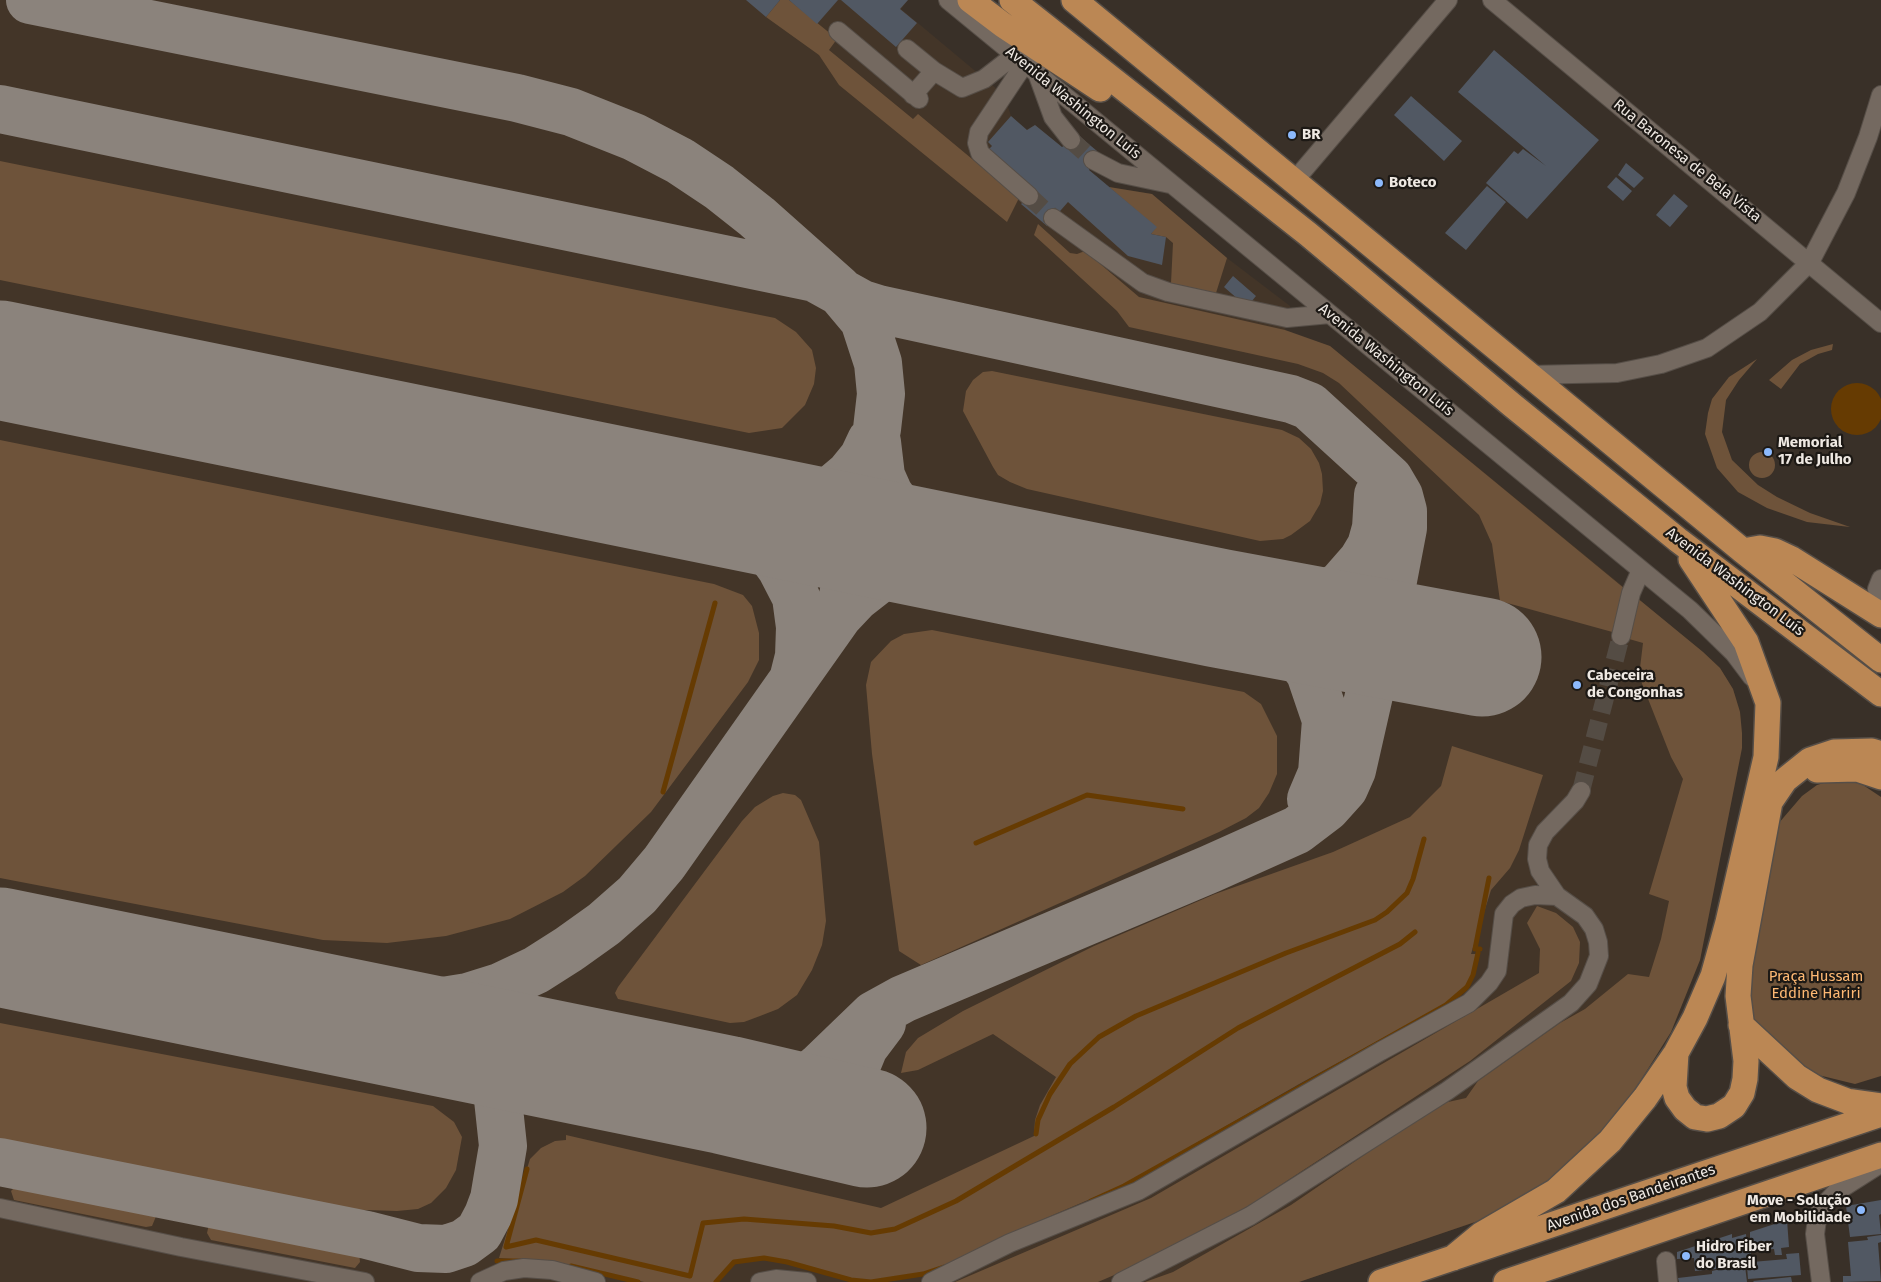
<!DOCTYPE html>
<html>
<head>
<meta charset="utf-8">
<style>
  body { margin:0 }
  canvas { display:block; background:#393028 }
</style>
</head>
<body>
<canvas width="1881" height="1282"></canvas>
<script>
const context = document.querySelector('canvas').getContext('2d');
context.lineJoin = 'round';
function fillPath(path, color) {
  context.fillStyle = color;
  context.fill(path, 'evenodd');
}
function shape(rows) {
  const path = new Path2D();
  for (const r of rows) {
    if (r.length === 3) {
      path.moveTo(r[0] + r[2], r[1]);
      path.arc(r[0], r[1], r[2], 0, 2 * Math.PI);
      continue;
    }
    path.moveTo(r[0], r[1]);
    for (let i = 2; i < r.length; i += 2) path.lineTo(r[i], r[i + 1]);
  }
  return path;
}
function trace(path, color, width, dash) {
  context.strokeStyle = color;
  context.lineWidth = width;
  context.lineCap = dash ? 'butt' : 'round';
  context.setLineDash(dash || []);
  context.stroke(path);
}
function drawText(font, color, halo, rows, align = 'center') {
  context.font = font + ' "Fira Sans",sans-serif';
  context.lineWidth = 4.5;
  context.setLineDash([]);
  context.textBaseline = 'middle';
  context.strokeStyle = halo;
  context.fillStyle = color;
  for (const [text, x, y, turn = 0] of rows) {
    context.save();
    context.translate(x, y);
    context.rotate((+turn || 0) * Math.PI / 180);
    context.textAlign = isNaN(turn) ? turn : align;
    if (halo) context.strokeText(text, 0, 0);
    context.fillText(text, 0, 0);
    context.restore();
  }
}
fillPath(shape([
  [0,0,908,0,901,9,1004,95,1011,116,1026,130,1035,125,1062,147,1079,136,1097,151,1089,170,1109,187,1152,194,1227,258,1290,306,1285,331,1330,346,1703,652,1720,668,1733,689,1740,712,1742,748,1700,960,1671,1032,1478,1221,1299,1282,0,1282]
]), '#433528');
fillPath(shape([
  [780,0,789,0,837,39,829,50,913,119,918,114,1019,198,1007,222,839,85,819,55,766,17],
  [0,161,775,318,796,332,812,350,816,368,814,384,805,405,782,428,749,433,0,280],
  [1109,187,1152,194,1227,258,1216,293,1171,283,1173,243,1166,237,1151,234,1156,227],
  [1038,224,1070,253,1077,254,1085,251,1139,297,1285,330,1330,346,1625,589,1616,633,1500,601,1492,544,1479,515,1339,383,1323,373,1298,364,1129,327,1117,311,1034,235],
  [1833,344,1832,350,1818,354,1800,364,1781,389,1769,380,1792,360,1811,350],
  [1757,359,1739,380,1726,400,1722,432,1732,460,1758,485,1777,497,1810,513,1850,527,1807,522,1767,508,1738,492,1717,468,1705,434,1708,413,1712,399,1729,377],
  [992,371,1282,430,1299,438,1311,449,1319,463,1322,474,1323,491,1320,504,1310,521,1291,535,1283,539,1260,541,1027,489,1010,482,998,475,993,467,963,411,966,391,973,380,983,372],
  [0,440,714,584,743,595,752,606,759,633,759,660,748,682,651,812,585,876,563,892,510,919,446,936,387,943,323,940,0,878],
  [1762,465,13],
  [1636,597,1703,652,1720,668,1733,689,1740,712,1742,733,1742,748,1700,960,1671,1032,1631,1096,1602,1135,1552,1181,1509,1207,1478,1221,1299,1282,1145,1282,1173,1272,1291,1205,1439,1104,1466,1098,1478,1081,1560,1023,1585,1009,1628,974,1649,977,1661,939,1669,901,1649,894,1683,779,1671,757,1639,676,1643,643,1629,639,1630,625],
  [932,630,1244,692,1261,704,1277,736,1277,774,1269,793,1259,808,1246,818,1219,832,921,965,899,951,872,754,866,685,871,662,891,641,904,634],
  [1452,746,1543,775,1519,850,1510,868,1491,890,1471,954,1476,954,1472,975,1466,986,1445,1004,1301,1083,1123,1185,1004,1236,950,1263,922,1273,891,1279,871,1281,851,1278,788,1261,764,1257,734,1261,714,1282,644,1282,554,1262,499,1258,530,1159,541,1148,555,1141,566,1140,566,1135,881,1208,1034,1136,1035,1120,1040,1105,1056,1077,993,1034,918,1070,901,1073,906,1052,918,1038,963,1011,1094,946,1215,894,1333,852,1410,817,1441,786],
  [1837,779,1854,779,1881,797,1881,1076,1855,1084,1806,1072,1753,1022,1749,986,1778,824,1802,796,1817,785],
  [783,793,795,795,801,800,819,842,826,921,822,945,812,970,797,995,778,1009,760,1016,744,1022,730,1023,618,999,615,993,618,987,742,821,755,807,773,796],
  [1537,906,1556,913,1573,927,1580,942,1579,963,1571,981,1470,1061,1253,1203,1177,1248,1098,1282,955,1282,1151,1198,1539,973,1540,949,1527,923],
  [0,1023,433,1106,454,1122,462,1137,456,1170,446,1188,431,1203,418,1209,397,1211,304,1208,192,1189,21,1148,0,1140],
  [31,1182,151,1206,157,1214,152,1226,146,1227,14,1200,11,1191,19,1183],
  [219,1219,351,1244,359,1252,360,1262,355,1268,211,1240,207,1233,209,1224]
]), '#6e533a');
fillPath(shape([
  [1857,409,26]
]), '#663b02');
trace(shape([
  [663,792,715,603],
  [976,843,1087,795,1183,809],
  [1480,949,1475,949,1489,878],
  [1036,1134,1038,1120,1050,1094,1070,1064,1099,1037,1136,1016,1286,953,1375,920,1387,912,1407,893,1413,879,1424,839],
  [527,1169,506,1247,536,1240,690,1276,703,1223,744,1219,834,1226,871,1233,895,1229,956,1201,1114,1107,1238,1028,1400,944,1415,932],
  [1091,1201,1124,1186,1446,1005,1467,987,1473,975,1478,953],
  [497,1261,520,1261],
  [571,1266,638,1282],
  [716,1282,734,1262,764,1258,787,1262,851,1280,871,1282],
  [871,1282,923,1274,944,1267]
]), '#663b02', 5);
trace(shape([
  [30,0,517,98,571,112,634,137,680,161,719,187,757,217,838,289,864,320,878,363,881,394,877,429,839,615],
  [0,109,815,278,862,304,878,309,1291,399,1309,406,1389,479,1399,496,1403,511,1403,528,1382,638,1352,770,1344,788,1326,808,1297,830,1210,869,903,999,874,1015,819,1068,803,1081,768,1093,726,1095],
  [877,442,881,476,889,494,902,512,936,542,962,556],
  [714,505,768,550,781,568,796,597,800,627,799,656,793,680,839,615,856,597,879,579,908,566,936,559,960,558,988,561],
  [741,511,791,508,809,503,831,490,850,474,863,458,871,441],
  [1218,608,1278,636,1296,653,1310,673,1326,720,1322,773,1311,799],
  [1259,616,1313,603,1341,585,1362,561,1371,546,1376,528,1378,495],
  [318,1012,381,1011,468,997,500,987,536,970,569,949,604,924,637,895,664,863,793,680],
  [844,1123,857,1064,864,1047,882,1023],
  [0,1162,367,1235,418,1248,446,1249,464,1243,479,1232,488,1215,494,1199,503,1146,497,1090,484,1070,468,1054,454,1043,438,1036]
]), '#8b837c', 48);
trace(shape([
  [0,360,1218,608,1482,657],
  [0,947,726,1095,867,1128]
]), '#8b837c', 119);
fillPath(shape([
  [746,0,780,0,766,17],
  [789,0,838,0,817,24],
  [841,0,908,0,900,9,917,23,896,47],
  [1494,50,1599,140,1527,219,1486,183,1514,151,1518,154,1523,149,1546,166,1458,92],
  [1411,96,1462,141,1444,161,1394,115],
  [1011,116,1027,130,1035,125,1062,147,1079,136,1097,151,1089,170,1157,227,1151,234,1166,237,1162,265,1128,256,1068,202,1047,226,1021,204,1031,194,985,153,992,146,988,142],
  [1626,163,1644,178,1634,188,1618,175],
  [1616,177,1632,191,1623,201,1607,187],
  [1487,186,1506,202,1466,250,1445,233],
  [1674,194,1688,206,1670,227,1656,215],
  [1233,276,1256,296,1247,307,1224,287],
  [1881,1200,1881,1214,1879,1215,1881,1234,1850,1237,1846,1206],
  [1787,1220,1789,1247,1781,1248,1782,1255,1775,1255,1774,1249,1751,1251,1751,1257,1744,1258,1747,1282,1679,1282,1678,1278,1712,1274,1712,1271,1725,1268,1695,1271,1694,1258,1677,1259,1677,1252,1732,1234,1732,1238,1746,1234,1747,1247,1750,1247,1750,1232],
  [1881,1235,1881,1242,1878,1243,1881,1281,1843,1282,1843,1276,1851,1276,1848,1242,1868,1240,1867,1237],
  [1799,1253,1801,1275,1748,1279,1747,1266,1752,1266,1752,1262,1787,1259,1786,1254],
  [1791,1277,1792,1282,1754,1282,1753,1281]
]), '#515863');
trace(shape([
  [1071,140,1093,160],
  [1029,196,1053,218],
  [1581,791,1621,636]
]), '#544c44', 18, [18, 9]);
const minor = shape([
  [948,0,1690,610,1734,653,1752,677],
  [1492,0,1881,323],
  [838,31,919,99],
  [907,49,934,71,913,95],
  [1025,63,979,132,977,143,980,153,1029,196],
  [934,71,962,88,984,79,1015,55],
  [1037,73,1053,117,1071,140],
  [1093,160,1118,173,1170,184],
  [1295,180,1448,0],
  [1053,218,1143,283,1168,292,1287,318,1330,314],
  [1529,375,1617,373,1661,364,1707,348,1760,312,1810,262,1846,193,1868,137,1881,95],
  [1881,579,1877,589,1881,604],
  [1621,636,1631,593,1641,570],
  [0,1208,181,1247,365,1282],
  [1666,1261,1668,1282],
  [480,1282,504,1271,524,1268,552,1270,596,1282],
  [760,1282,776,1279,807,1282],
  [931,1282,1010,1243,1138,1191,1381,1051,1469,1003,1489,983,1497,971,1504,914,1512,904,1521,898,1535,895,1557,896],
  [1121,1282,1250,1216,1447,1091,1571,1003,1588,984,1599,956,1598,942,1594,929,1585,916,1557,896,1540,871,1537,859,1538,845,1545,832,1575,801,1581,791],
  [1821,1282,1815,1234,1817,1219,1823,1206,1836,1192,1880,1164]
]);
const highway = shape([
  [970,0,1003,25,1100,89],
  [1012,0,1308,234,1512,405,1678,540,1881,694],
  [1074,0,1743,551,1881,660],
  [1743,551,1760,548,1775,551,1792,559,1881,615],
  [1817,770,1857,769,1881,777],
  [1741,1025,1797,1077,1818,1090,1847,1101,1881,1106],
  [1676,1053,1674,1087,1677,1098,1685,1109,1695,1117,1707,1119,1719,1116,1734,1106,1742,1093,1745,1079,1746,1061,1738,996,1740,965,1770,802,1785,780,1810,760,1834,752,1872,751,1881,754],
  [1453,1258,1482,1234,1556,1191,1610,1141,1645,1098,1676,1053,1695,1018,1713,976,1728,922,1766,757,1768,703,1746,642,1691,559],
  [1381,1282,1881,1114],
  [1506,1282,1881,1155]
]);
trace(minor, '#564e47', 20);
trace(highway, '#564e47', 28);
trace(minor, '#746960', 18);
trace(highway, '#bb8754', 25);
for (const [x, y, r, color] of [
  [1292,135,5,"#8cb9fc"],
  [1379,183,5,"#8cb9fc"],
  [1768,452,5,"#8cb9fc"],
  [1577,685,5,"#8cb9fc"],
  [1861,1210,5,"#8cb9fc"],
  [1686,1256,5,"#8cb9fc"]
]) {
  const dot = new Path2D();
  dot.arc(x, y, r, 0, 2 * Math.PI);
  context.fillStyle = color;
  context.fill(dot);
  trace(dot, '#1d1915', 2);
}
drawText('15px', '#efe9e3', '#1d1915', [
  ["Avenida Washington Luís",1073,103,39],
  ["Rua Baronesa de Bela Vista",1687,161,39],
  ["Avenida Washington Luís",1386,360,39],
  ["Avenida Washington Luís",1735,582,37],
  ["Avenida dos Bandeirantes",1631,1198,-19]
]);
drawText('bold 15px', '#efe9e3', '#1d1915', [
  ["BR",1302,135],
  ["Boteco",1389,183],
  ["Memorial",1778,443],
  ["17 de Julho",1778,460],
  ["Cabeceira",1587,676],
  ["de Congonhas",1587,693],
  ["Move - Solução",1851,1201,"right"],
  ["em Mobilidade",1851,1218,"right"],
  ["Hidro Fiber",1696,1247],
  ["do Brasil",1696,1264]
], 'left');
drawText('15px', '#fdb873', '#1d1915', [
  ["Praça Hussam",1816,977],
  ["Eddine Hariri",1816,994]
]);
</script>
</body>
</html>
